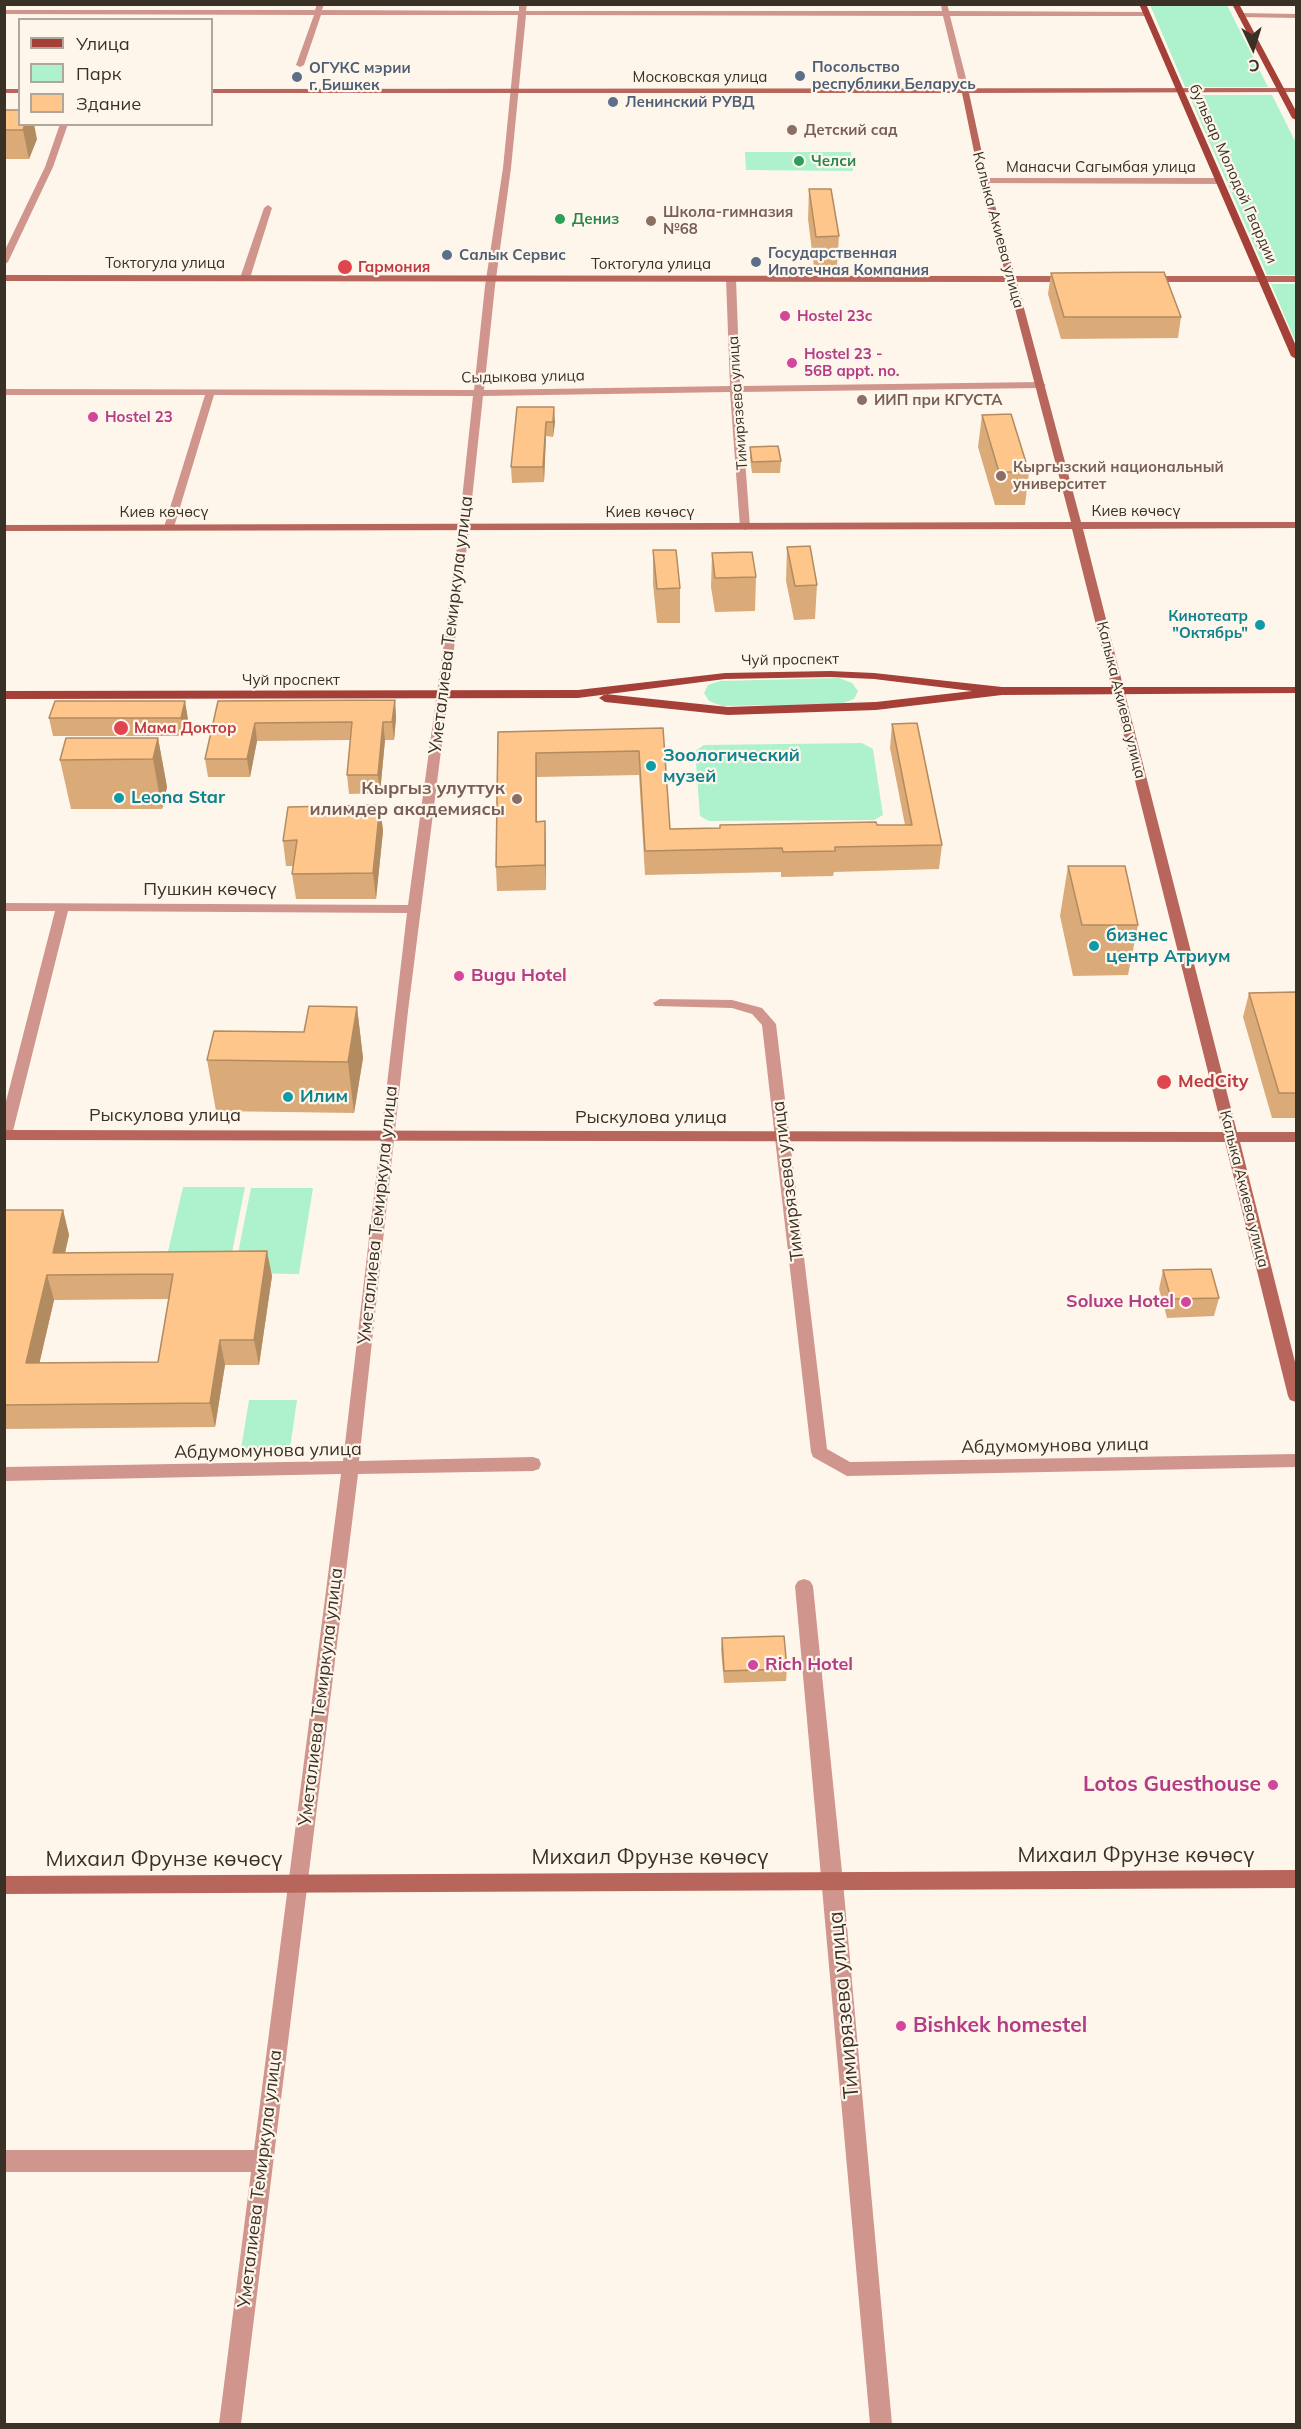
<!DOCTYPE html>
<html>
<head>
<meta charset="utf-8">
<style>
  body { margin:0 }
  #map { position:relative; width:1301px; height:2429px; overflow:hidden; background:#fff6eb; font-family:Mulish,sans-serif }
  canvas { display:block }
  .frame { position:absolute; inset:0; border:6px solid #393126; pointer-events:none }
  .legend { position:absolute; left:18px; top:18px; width:195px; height:108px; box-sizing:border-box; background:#fff6eb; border:2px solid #b0a79c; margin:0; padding:8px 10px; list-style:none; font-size:18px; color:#393126 }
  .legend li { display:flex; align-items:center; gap:12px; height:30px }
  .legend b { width:30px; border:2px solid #b0a79c }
  .north { position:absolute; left:1223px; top:18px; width:60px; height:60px; -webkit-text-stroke:4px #fff6eb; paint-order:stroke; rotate:176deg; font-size:16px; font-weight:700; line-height:24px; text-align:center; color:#393126 }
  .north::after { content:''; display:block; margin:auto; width:21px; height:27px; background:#393126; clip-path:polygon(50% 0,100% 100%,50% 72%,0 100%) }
</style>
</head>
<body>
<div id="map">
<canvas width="1301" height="2429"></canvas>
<div class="frame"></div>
<ul class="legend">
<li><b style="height:8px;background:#a44037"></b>Улица</li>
<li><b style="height:16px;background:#aef1cd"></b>Парк</li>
<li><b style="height:16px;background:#fec68b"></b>Здание</li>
</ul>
<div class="north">С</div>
</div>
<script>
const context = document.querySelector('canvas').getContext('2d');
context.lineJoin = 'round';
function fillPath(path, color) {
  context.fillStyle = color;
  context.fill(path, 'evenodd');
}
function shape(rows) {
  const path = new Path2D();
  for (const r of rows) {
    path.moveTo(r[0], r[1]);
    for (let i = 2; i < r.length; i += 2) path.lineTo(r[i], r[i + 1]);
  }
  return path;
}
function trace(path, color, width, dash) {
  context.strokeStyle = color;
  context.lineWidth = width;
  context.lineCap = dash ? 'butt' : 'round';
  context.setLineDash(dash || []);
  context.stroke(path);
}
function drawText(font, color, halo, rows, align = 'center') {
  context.font = font + ' Mulish,sans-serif';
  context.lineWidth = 4.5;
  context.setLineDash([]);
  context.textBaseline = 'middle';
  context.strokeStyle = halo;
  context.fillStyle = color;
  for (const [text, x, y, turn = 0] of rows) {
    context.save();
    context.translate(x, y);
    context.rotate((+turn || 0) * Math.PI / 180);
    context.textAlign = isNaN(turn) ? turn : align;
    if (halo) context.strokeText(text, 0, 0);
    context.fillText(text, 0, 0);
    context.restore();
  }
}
fillPath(shape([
  [1150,5,1227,5,1268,87,1185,87],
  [1189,95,1272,95,1296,143,1296,275,1267,275],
  [745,152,851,152,853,171,746,170],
  [1271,284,1296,284,1296,343],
  [839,678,852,683,858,691,854,699,841,704,722,706,709,701,704,693,708,685,720,681],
  [862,743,873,749,883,815,874,820,709,821,700,816,695,751,704,745],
  [183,1187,245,1187,228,1273,163,1273],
  [251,1188,313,1188,299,1274,234,1273],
  [249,1400,297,1400,289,1455,240,1455]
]), '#aef1cd');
fillPath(shape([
  [317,4,324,4,322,10,519,11,519,4,527,4,526,11,942,11,941,4,947,4,949,11,1146,12,1150,14,1146,16,950,16,969,90,965,92,961,90,943,16,526,15,511,168,495,286,484,390,730,386,726,279,731,276,736,279,740,386,1041,382,1046,385,1041,388,740,392,750,527,745,530,740,527,730,392,483,396,467,546,408,1011,359,1461,533,1457,539,1459,541,1464,539,1469,533,1471,358,1474,241,2424,219,2424,251,2172,4,2172,4,2150,254,2150,341,1474,4,1481,4,1467,343,1461,407,913,68,911,12,1135,5,1140,4,1109,55,911,4,911,4,903,408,905,457,546,473,396,214,395,174,527,169,530,164,527,205,395,4,395,4,389,474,390,485,286,503,168,518,15,321,15,304,65,300,67,296,65,314,15,4,14,4,10,315,10,317,4],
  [1241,13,1296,14,1296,18,1238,17,1241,13],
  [60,124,68,124,53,167,8,262,4,265,4,252,45,167,60,124],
  [984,178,1219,178,1223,181,1219,184,981,183,980,181,984,178],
  [268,205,272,208,250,278,242,280,240,278,264,208,268,205],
  [660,999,732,1000,762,1008,776,1024,827,1449,850,1462,1296,1454,1296,1467,847,1476,813,1457,811,1452,762,1025,752,1014,732,1008,655,1006,653,1003,660,999],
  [804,1579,810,1581,813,1586,843,1882,892,2424,870,2424,795,1586,798,1581,804,1579]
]), '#d0968e');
fillPath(shape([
  [1296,88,1296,92,969,93,988,181,1015,276,1069,276,1074,279,1069,282,1017,282,1081,522,1296,522,1296,528,1083,529,1237,1132,1296,1132,1296,1142,1240,1142,1296,1366,1296,1402,1290,1400,1288,1396,1225,1142,4,1140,4,1130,1223,1132,1072,529,4,531,4,525,1071,522,1008,282,4,281,4,275,1006,276,980,181,962,93,212,93,212,89,1296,88],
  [4,89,20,89,20,93,4,93,4,89],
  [1296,276,1296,282,1147,282,1142,279,1147,276,1296,276],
  [1296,1870,1296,1888,4,1894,4,1876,1296,1870]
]), '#b8655b');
fillPath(shape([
  [1139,4,1146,4,1296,346,1296,359,1291,356,1139,4],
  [1232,4,1239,4,1296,111,1296,120,1292,118,1232,4],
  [830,671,874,673,1002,687,1296,687,1296,693,1002,695,876,710,728,715,605,702,599,698,605,694,728,707,876,702,972,691,874,679,830,677,725,679,578,698,4,699,4,691,578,690,725,673,830,671]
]), '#a44037');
fillPath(shape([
  [4,110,37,139,29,159,4,159],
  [809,189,839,236,837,267,814,267,808,219],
  [1051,273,1181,317,1178,338,1061,339,1048,294],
  [517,407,555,422,553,437,546,436,544,482,512,483,511,467],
  [982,415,1029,472,1025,505,995,505,978,447],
  [750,447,781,461,780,473,752,473,750,458],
  [787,547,817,585,815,619,794,620,786,581],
  [653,550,680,588,680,623,657,623,653,584],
  [712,553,756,577,755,611,715,612,711,587],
  [395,700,396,718,394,740,385,740,380,793,349,794,347,775,350,740,257,741,250,777,208,777,205,759,218,701],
  [55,701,188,719,184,736,53,736,49,718],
  [892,724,942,845,939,869,834,872,833,876,781,877,781,872,645,875,639,775,537,777,537,822,545,821,546,890,497,891,496,867,498,732,663,728,670,829,905,825,890,748],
  [158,738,167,787,162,809,71,809,60,760],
  [380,805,383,831,376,899,296,899,292,874,293,866,286,866,283,841],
  [1068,866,1138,925,1128,975,1073,976,1060,916],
  [1296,992,1296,1118,1272,1118,1243,1017,1249,993],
  [357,1007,363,1058,354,1113,216,1111,207,1060,304,1032],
  [4,1210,63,1210,69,1235,65,1253,272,1276,259,1365,225,1365,215,1427,4,1429],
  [169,1299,158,1362,39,1363,54,1300],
  [1163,1270,1219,1298,1214,1316,1167,1318,1159,1289],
  [722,1638,787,1669,786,1681,724,1683,721,1650]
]), '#daaa78');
fillPath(shape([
  [25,124,34,124,37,139,29,159,23,130],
  [554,407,555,422,553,437,553,422],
  [546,422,546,436,544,482,543,467],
  [395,700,396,718,394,740,392,722],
  [185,701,188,719,184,736,181,718],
  [383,722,385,740,380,793,378,775],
  [255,723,257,741,250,777,247,759],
  [158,738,167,787,162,809,153,759],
  [536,753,537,777,537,846,536,822],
  [380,805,383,831,376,899,373,873],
  [545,821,546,846,546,890,545,865],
  [357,1007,363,1058,354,1113,348,1062],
  [63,1210,69,1235,60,1275,53,1253],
  [267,1251,272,1276,259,1365,254,1340],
  [47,1275,54,1300,34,1387,26,1363],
  [220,1340,225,1365,215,1427,210,1403]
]), '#b28b61');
const building = shape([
  [4,110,20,110,20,124,25,124,23,130,4,130,4,110],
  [809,189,831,189,839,236,816,237,809,189],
  [1164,272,1181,317,1064,317,1051,273,1164,272],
  [517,407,554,407,553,422,546,422,543,467,511,467,517,407],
  [1011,414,1029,472,999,472,982,415,1011,414],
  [778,446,781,461,752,462,750,447,778,446],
  [810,546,817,585,795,586,787,547,810,546],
  [653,550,676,550,680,588,657,589,653,550],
  [752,552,756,577,715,578,712,553,752,552],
  [395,700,392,722,383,722,378,775,347,775,352,722,255,723,247,759,205,759,218,701,395,700],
  [55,701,185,701,181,718,49,718,55,701],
  [917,723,942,845,835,847,835,851,783,852,782,848,645,851,639,751,536,753,536,822,545,821,545,865,496,867,498,732,663,728,670,829,720,828,720,825,876,822,877,825,912,825,892,724,917,723],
  [66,738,158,738,153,759,60,760,66,738],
  [380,805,373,873,292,874,297,840,283,841,288,807,380,805],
  [1068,866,1125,866,1138,925,1082,925,1068,866],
  [1296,992,1296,1093,1279,1093,1249,993,1296,992],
  [309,1006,357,1007,348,1062,207,1060,214,1031,304,1032,309,1006],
  [4,1210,63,1210,53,1253,267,1251,254,1340,220,1340,210,1403,4,1405,4,1210],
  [173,1274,158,1362,26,1363,47,1275,173,1274],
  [1211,1269,1219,1298,1171,1299,1163,1270,1211,1269],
  [784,1636,787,1669,724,1671,722,1638,784,1636]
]);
fillPath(building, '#fec68b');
trace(building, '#b28b61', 1.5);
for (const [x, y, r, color] of [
  [800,76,6,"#5c6f8a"],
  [297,77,6,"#5c6f8a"],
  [613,102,6,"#5c6f8a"],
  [792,130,6,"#8d6e63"],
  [799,161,6,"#2e9e5b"],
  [560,219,6,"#2e9e5b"],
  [651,221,6,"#8d6e63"],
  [447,255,6,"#5c6f8a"],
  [756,262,6,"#5c6f8a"],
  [345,267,8,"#e0444e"],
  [785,316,6,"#d1479c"],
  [792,363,6,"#d1479c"],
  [862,400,6,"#8d6e63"],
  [93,417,6,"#d1479c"],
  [1001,476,6,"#8d6e63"],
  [1260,625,6,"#0f9aa8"],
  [121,728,8,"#e0444e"],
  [651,766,6,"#0f9aa8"],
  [119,798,6,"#0f9aa8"],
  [517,799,6,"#8d6e63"],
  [1094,946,6,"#0f9aa8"],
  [459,976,6,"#d1479c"],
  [1164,1082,8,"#e0444e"],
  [288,1097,6,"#0f9aa8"],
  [1186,1302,6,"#d1479c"],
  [753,1665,6,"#d1479c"],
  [1273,1785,6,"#d1479c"],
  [901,2026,6,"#d1479c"]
]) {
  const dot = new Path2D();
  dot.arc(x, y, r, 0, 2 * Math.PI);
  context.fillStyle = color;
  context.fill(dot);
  trace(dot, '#fff6eb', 2);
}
drawText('bold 15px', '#4e5e75', '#fff6eb', [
  ["Посольство",812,67],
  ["республики Беларусь",812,84],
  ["ОГУКС мэрии",309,68],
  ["г. Бишкек",309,85],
  ["Ленинский РУВД",625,102],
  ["Государственная",768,253],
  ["Ипотечная Компания",768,270],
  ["Салык Сервис",459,255]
], 'left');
drawText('15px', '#393126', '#fff6eb', [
  ["Московская улица",700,77],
  ["Манасчи Сагымбая улица",1101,167],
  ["бульвар Молодой Гвардии",1233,174,66],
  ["Калыка Акиева улица",998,230,75],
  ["Токтогула улица",165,263],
  ["Токтогула улица",651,264],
  ["Сыдыкова улица",523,377,-1],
  ["Тимирязева улица",738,403,-94],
  ["Киев көчөсү",1136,511],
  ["Киев көчөсү",164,512],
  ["Киев көчөсү",650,512],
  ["Чуй проспект",790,660,-1],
  ["Чуй проспект",291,680],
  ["Калыка Акиева улица",1121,700,76],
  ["Калыка Акиева улица",1244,1189,76]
]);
drawText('bold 15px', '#785e54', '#fff6eb', [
  ["Детский сад",804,130],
  ["Школа-гимназия",663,212],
  ["№68",663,229],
  ["ИИП при КГУСТА",874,400],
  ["Кыргызский национальный",1013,467],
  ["университет",1013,484]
], 'left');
drawText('bold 15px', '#27864d', '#fff6eb', [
  ["Челси",811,161],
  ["Дениз",572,219]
], 'left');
drawText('bold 15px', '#be3a42', '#fff6eb', [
  ["Гармония",358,267],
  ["Мама Доктор",134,728]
], 'left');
drawText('bold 15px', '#b23c85', '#fff6eb', [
  ["Hostel 23c",797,316],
  ["Hostel 23 -",804,354],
  ["56B appt. no.",804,371],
  ["Hostel 23",105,417]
], 'left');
drawText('bold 15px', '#0d838f', '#fff6eb', [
  ["Кинотеатр",1248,616],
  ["\"Октябрь\"",1248,633]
], 'right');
drawText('18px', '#393126', '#fff6eb', [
  ["Уметалиева Темиркула улица",451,625,-83],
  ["Пушкин көчөсү",210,890],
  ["Рыскулова улица",165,1116],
  ["Рыскулова улица",651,1118],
  ["Тимирязева улица",788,1181,-97],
  ["Уметалиева Темиркула улица",378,1215,-84],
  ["Абдумомунова улица",1055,1446,-1],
  ["Абдумомунова улица",268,1451,-1],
  ["Уметалиева Темиркула улица",321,1697,-83],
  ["Уметалиева Темиркула улица",260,2179,-83]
]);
drawText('bold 18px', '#0d838f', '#fff6eb', [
  ["Зоологический",663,756],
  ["музей",663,777],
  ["Leona Star",131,798],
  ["бизнес",1106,936],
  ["центр Атриум",1106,957],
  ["Илим",300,1097]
], 'left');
drawText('bold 18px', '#785e54', '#fff6eb', [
  ["Кыргыз улуттук",505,789],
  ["илимдер академиясы",505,810]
], 'right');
drawText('bold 18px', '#b23c85', '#fff6eb', [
  ["Bugu Hotel",471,976],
  ["Soluxe Hotel",1174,1302,"right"],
  ["Rich Hotel",765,1665]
], 'left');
drawText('bold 18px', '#be3a42', '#fff6eb', [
  ["MedCity",1178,1082]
], 'left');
drawText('bold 21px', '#b23c85', '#fff6eb', [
  ["Lotos Guesthouse",1261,1785],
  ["Bishkek homestel",913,2026,"left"]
], 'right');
drawText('21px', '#393126', '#fff6eb', [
  ["Михаил Фрунзе көчөсү",1136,1856],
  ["Михаил Фрунзе көчөсү",650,1858],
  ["Михаил Фрунзе көчөсү",164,1860],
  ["Тимирязева улица",844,2005,-95]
]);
</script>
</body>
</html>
